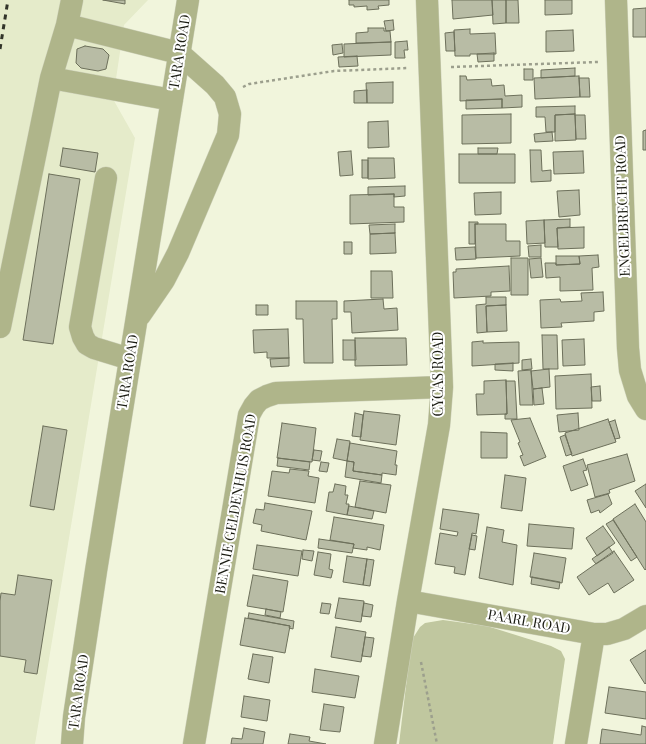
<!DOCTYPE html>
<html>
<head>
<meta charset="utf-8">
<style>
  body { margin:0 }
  canvas { display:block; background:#f1f5dc }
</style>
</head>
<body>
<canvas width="646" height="744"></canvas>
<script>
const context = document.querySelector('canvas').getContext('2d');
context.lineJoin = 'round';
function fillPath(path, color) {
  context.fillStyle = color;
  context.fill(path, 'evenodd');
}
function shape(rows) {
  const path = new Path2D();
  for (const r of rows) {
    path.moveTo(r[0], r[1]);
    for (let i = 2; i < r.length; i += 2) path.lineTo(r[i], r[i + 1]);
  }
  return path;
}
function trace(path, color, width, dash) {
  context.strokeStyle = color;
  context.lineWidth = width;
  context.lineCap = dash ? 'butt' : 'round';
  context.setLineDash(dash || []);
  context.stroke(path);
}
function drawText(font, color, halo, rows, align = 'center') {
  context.font = font + ' "Playfair Display",serif';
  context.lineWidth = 4;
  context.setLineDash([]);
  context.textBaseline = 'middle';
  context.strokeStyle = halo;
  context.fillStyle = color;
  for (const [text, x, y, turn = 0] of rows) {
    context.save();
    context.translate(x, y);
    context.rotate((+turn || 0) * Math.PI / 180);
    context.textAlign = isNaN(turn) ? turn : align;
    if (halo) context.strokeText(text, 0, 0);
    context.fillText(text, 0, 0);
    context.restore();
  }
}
fillPath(shape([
  [0,0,148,0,124,25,113,99,135,138,35,744,0,744]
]), '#e5ebca');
fillPath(shape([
  [443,620,487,626,551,646,561,651,565,659,553,744,399,744,409,661,413,638,420,627,425,623]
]), '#c0c79f');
const building = shape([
  [103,0,125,0,125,4,103,0],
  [349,0,389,0,389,5,378,6,379,9,367,10,367,6,354,7,354,5,349,5,349,0],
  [452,0,492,0,493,15,453,19,452,0],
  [492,0,506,0,506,23,493,24,492,0],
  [506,0,518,0,519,23,506,23,506,0],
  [545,0,572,0,572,14,545,15,545,0],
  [646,8,646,37,633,37,633,9,646,8],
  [393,20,394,30,386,31,384,21,393,20],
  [368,28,384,28,384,31,390,31,391,42,356,43,356,33,368,32,368,28],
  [470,29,470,34,495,33,496,54,470,54,470,56,455,56,454,30,470,29],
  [573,30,574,51,546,52,546,31,573,30],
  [454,32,455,51,446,51,445,33,454,32],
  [407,41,408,50,404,50,405,58,395,58,395,42,407,41],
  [391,42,391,55,344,57,344,44,391,42],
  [342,44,343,53,333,55,332,45,342,44],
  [85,46,103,49,109,55,106,69,98,71,81,68,76,63,77,49,85,46],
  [494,53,494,61,478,62,477,54,494,53],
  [357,56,358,66,339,67,338,57,357,56],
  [575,68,575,76,541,78,541,70,575,68],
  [524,69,533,69,533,80,524,80,524,69],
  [460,76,466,76,467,80,491,79,492,86,504,85,505,96,522,95,522,107,502,108,502,99,460,101,460,76],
  [579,76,580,97,535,99,534,78,579,76],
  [579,78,589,78,590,97,580,97,579,78],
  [393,82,393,103,367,103,366,83,393,82],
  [367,90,367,103,354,103,354,91,367,90],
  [502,99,502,108,466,109,466,100,502,99],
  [575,106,575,114,555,115,555,132,546,132,545,117,536,117,536,107,575,106],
  [511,114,511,143,462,144,462,115,511,114],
  [575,114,576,140,555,141,555,115,575,114],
  [575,115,585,115,586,139,576,139,575,115],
  [388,121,389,147,368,148,368,122,388,121],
  [646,130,646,150,643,150,643,131,646,130],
  [552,132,553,141,535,142,534,134,552,132],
  [63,148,98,153,95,172,60,166,63,148],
  [478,148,498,148,497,154,478,154,478,148],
  [530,150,541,150,542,171,551,170,551,181,531,182,530,150],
  [351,151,353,175,340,176,338,152,351,151],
  [583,151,584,173,554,174,553,152,583,151],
  [459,154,515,154,515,183,459,183,459,154],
  [368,158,394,158,395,178,368,179,368,158],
  [362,160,368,160,368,178,362,178,362,160],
  [49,174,80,179,53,344,23,340,49,174],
  [405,186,405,196,394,197,394,194,368,195,368,187,405,186],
  [579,190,580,215,559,217,557,191,579,190],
  [501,192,501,214,475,215,474,193,501,192],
  [394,194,394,207,404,207,404,222,350,224,350,195,394,194],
  [570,219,570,227,557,228,558,247,545,247,544,220,570,219],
  [544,220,545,243,527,244,526,221,544,220],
  [469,222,478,222,478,224,475,224,475,244,469,244,469,222],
  [395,224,395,233,370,234,369,225,395,224],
  [475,224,506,224,506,241,520,241,520,256,476,258,475,224],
  [584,227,584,248,558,249,557,228,584,227],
  [395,233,396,253,370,254,370,234,395,233],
  [344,242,352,242,352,254,344,254,344,242],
  [541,245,541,257,529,257,528,246,541,245],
  [475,247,476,259,456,260,455,248,475,247],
  [598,255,599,267,592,268,593,290,560,291,560,277,546,278,545,263,556,263,556,265,580,264,579,256,598,255],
  [556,256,579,256,580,264,556,265,556,256],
  [511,258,528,258,528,295,511,295,511,258],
  [541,258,543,277,531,278,529,259,541,258],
  [509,266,510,291,491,292,491,296,454,298,453,272,456,272,456,269,509,266],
  [371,271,392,271,393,298,371,298,371,271],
  [603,292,604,311,594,312,594,321,561,323,562,327,541,328,540,300,560,299,561,302,582,301,581,293,603,292],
  [486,297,506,297,506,305,486,306,487,332,477,333,476,305,486,304,486,297],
  [383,299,384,309,397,308,398,330,352,333,351,312,344,312,344,301,383,299],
  [296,301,337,301,337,319,332,319,333,363,304,363,303,319,296,319,296,301],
  [256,305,268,305,268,315,256,315,256,305],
  [506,305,507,331,487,332,486,306,506,305],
  [288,329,289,358,267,358,267,352,254,353,253,330,288,329],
  [542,335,557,335,558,369,543,369,542,335],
  [355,338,406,338,407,365,355,366,355,338],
  [584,339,585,365,563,366,562,340,584,339],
  [343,340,355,340,356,360,343,360,343,340],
  [483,341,483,343,519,342,519,363,472,366,472,342,483,341],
  [289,358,289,366,271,367,270,359,289,358],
  [531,359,532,369,522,370,522,360,531,359],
  [513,363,513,371,495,370,495,364,513,363],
  [549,369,550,387,533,389,531,371,549,369],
  [531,370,533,405,520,405,518,371,531,370],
  [591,374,592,408,556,409,555,376,591,374],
  [506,380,507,414,477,415,476,394,484,394,484,381,506,380],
  [506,381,515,381,517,419,505,419,505,414,507,414,506,381],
  [600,386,601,401,592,401,591,387,600,386],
  [542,388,544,404,534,405,533,389,542,388],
  [364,411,400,415,396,445,360,440,364,411],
  [355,413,363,415,361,437,352,436,355,413],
  [578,413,579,430,559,432,557,415,578,413],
  [530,418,546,457,524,466,520,456,523,455,518,443,520,442,511,420,530,418],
  [608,419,616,442,572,456,565,433,608,419],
  [615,420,620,438,615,439,609,422,615,420],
  [282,423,316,428,312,462,277,458,282,423],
  [43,426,67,430,54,510,30,506,43,426],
  [481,432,507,433,507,458,481,458,481,432],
  [565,435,572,454,566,456,560,437,565,435],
  [337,439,350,441,347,461,333,458,337,439],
  [350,443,397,451,395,465,397,465,396,475,382,473,382,475,353,471,354,462,347,461,350,443],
  [314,450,322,451,320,461,312,460,314,450],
  [627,454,635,481,609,490,610,493,595,497,587,465,627,454],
  [278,458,310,462,309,470,277,466,278,458],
  [583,459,587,470,583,471,588,485,571,491,563,466,583,459],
  [347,461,354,462,353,471,382,475,381,483,345,477,347,461],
  [321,462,329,463,327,472,319,471,321,462],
  [290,469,309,471,308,476,319,478,315,503,268,496,272,471,289,473,290,469],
  [505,475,526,478,522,511,501,508,505,475],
  [360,481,391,485,386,513,355,507,360,481],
  [335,484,346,486,345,495,348,495,346,504,349,504,347,515,326,511,329,492,333,492,335,484],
  [646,484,646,508,635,491,646,484],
  [608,494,612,504,600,513,599,510,591,513,587,500,608,494],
  [265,503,312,511,306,540,261,531,262,525,253,523,256,509,264,510,265,503],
  [635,504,646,522,646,569,645,570,613,519,635,504],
  [349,506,374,511,372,519,347,515,349,506],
  [443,509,479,514,476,534,472,533,465,575,454,573,455,567,435,564,440,533,457,536,458,532,440,529,443,509],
  [334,517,384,525,380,550,367,547,367,550,353,548,354,544,330,540,334,517],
  [613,520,637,557,631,561,606,524,613,520],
  [529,524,574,528,572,549,527,546,529,524],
  [603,526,615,543,597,556,586,538,603,526],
  [487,527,504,530,502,542,517,545,513,585,479,578,487,527],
  [472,535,477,536,475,550,469,549,472,535],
  [319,539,354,544,352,553,318,548,319,539],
  [257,545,302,551,298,576,253,569,257,545],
  [609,547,613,553,596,564,592,559,609,547],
  [303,550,314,551,312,561,302,559,303,550],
  [614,551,634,580,614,593,608,583,589,595,577,577,614,551],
  [318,552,331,554,329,569,333,570,331,578,314,575,318,552],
  [534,553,566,558,562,583,530,577,534,553],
  [347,556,367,559,363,585,343,582,347,556],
  [367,559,374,560,370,586,363,585,367,559],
  [18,575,52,580,37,674,24,672,26,660,0,656,0,601,1,593,15,595,18,575],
  [253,575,288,581,283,612,247,606,253,575],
  [532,577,560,582,559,589,531,584,532,577],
  [339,598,364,601,361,622,335,618,339,598],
  [322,603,331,604,329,614,320,613,322,603],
  [364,603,373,605,371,617,362,616,364,603],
  [266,609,281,612,280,618,265,615,266,609],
  [249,613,294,621,293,629,289,628,290,626,248,618,249,613],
  [245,618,290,626,285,653,240,645,245,618],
  [336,627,366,632,361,662,331,657,336,627],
  [365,637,374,638,371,657,362,656,365,637],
  [646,650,646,683,645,684,630,660,646,650],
  [253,654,273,657,269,683,248,679,253,654],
  [315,669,359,676,355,698,312,692,315,669],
  [609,687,646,692,646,719,605,713,609,687],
  [244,696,270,700,267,721,241,717,244,696],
  [324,704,344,707,340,732,320,730,324,704],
  [642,726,646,727,646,744,600,744,602,729,641,735,642,726],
  [244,728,265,732,263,744,231,744,232,738,242,739,244,728],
  [290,734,310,737,309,741,326,744,288,744,290,734]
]);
fillPath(building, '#b8bca5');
trace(building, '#6d705b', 1);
const minor = shape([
  [616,0,628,348,630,370,638,396,646,409],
  [67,25,179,53,215,85,225,97,230,114,228,135,178,253,164,280,140,315],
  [51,78,172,100],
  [106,178,80,327,83,337,87,344,94,348,130,359],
  [0,327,51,78,67,25,72,0],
  [408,601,594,634,607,634,624,629,646,616],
  [72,744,74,717,96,571,188,0],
  [194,744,249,415,254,406,259,400,267,396,276,393,442,387],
  [385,744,408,601,439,425,442,387,427,0],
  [576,744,594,634]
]);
trace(minor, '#cfd2bc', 23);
trace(shape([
  [451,67,598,62],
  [243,87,249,84,334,71,408,68],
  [421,662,437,744]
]), '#9c9f8d', 2.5, [3, 3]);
trace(minor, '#afb58a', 22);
trace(shape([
  [0,49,8,0]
]), '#323429', 3, [5, 5]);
drawText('14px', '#1a1b12', '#fff', [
  ["TARA ROAD",180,52,-81],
  ["ENGELBRECHT ROAD",623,206,-92],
  ["TARA ROAD",128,372,-81],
  ["CYCAS ROAD",439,374,-90],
  ["BENNIE GELDENHUIS ROAD",236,504,-80],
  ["PAARL ROAD",529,622,10],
  ["TARA ROAD",79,692,-82]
]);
</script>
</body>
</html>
